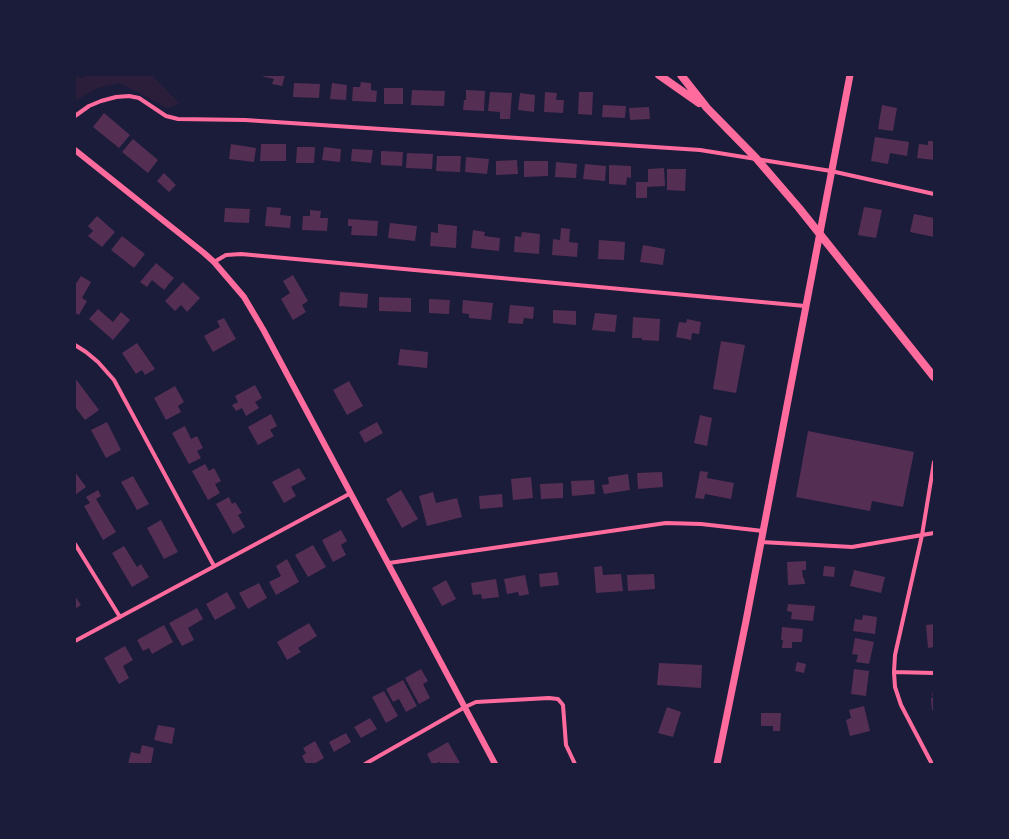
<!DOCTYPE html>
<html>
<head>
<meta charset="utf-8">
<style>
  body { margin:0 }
  #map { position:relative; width:1009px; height:839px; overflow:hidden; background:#1b1b3a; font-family:"Exo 2",sans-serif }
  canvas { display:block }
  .frame { position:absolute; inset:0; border:76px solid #1b1b3a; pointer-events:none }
</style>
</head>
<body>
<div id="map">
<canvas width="1009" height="839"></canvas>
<div class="frame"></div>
</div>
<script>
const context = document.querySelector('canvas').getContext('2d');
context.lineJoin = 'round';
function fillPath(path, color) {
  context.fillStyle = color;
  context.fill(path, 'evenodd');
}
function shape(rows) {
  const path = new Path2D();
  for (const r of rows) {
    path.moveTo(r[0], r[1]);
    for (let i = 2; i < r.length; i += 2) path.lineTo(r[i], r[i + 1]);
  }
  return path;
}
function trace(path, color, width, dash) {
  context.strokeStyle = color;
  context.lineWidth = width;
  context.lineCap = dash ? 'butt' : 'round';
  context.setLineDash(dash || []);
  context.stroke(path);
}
fillPath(shape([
  [75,75,81,78,86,75,152,75,180,104,167,108,120,83,98,88,75,101]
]), '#2a1e3b');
fillPath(shape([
  [257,75,285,75,282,86,272,84,274,79],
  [361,82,371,83,371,90,377,91,376,102,352,101,353,87,360,87],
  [294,83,320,84,319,98,293,97],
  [332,83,347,85,346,100,330,99],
  [384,88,403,88,403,104,384,104],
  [412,90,445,91,444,106,411,105],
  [466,90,485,91,484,111,463,110,464,100,466,100],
  [490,92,512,93,510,119,500,119,500,112,488,111],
  [545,92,557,93,556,100,564,100,563,113,544,112],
  [579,92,593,92,592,115,578,114],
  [520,93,535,95,534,112,518,110],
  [603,105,626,106,625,118,602,117],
  [882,105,897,108,893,131,878,129],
  [649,107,650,119,630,120,629,108],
  [104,113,130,135,119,148,93,127],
  [875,137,909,142,907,156,890,153,888,164,871,161],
  [133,139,158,160,148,173,122,152],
  [928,141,934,141,934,160,917,158,919,144,928,145],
  [231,144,256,148,254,162,229,159],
  [261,144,286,144,286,161,260,161],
  [297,147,315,147,314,163,296,163],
  [324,147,341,149,340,162,322,160],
  [352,149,373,150,371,163,351,161],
  [381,151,403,152,402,166,381,165],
  [407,153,433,154,432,169,406,168],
  [437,156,461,156,460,172,436,171],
  [466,157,489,159,487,174,465,172],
  [517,160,518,174,496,175,496,161],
  [524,161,548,161,548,176,524,177],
  [556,162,577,164,576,178,555,177],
  [585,164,606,166,605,181,583,179],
  [609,165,631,166,631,178,627,177,626,185,609,184],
  [664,168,665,186,647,187,647,198,636,198,636,182,648,182,648,169],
  [667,169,686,169,685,191,667,190],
  [164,173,176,185,169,192,157,181],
  [267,207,281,208,280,215,291,216,290,228,265,226],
  [864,207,882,210,876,238,858,235],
  [225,208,250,209,249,223,224,222],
  [310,210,321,211,320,218,328,218,327,231,302,230,303,216,310,216],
  [914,214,934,218,934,237,910,232],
  [97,216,115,232,102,247,88,236,93,231,88,226],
  [348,219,378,221,377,236,351,235,352,226,348,226],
  [390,223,417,226,415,241,388,238],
  [438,224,457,226,456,248,430,246,431,232,438,233],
  [561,228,570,229,569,242,578,243,577,257,552,255,553,239,560,240],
  [473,230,485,232,484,236,500,238,499,251,471,248],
  [522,232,540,234,539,254,514,252,515,236,521,237],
  [122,236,145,254,134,268,111,250],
  [599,240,625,242,624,260,598,259],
  [643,245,665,249,663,265,640,262],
  [156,263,174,278,164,290,152,280,147,287,140,282],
  [293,275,308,301,302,305,306,312,293,320,281,299,290,293,283,281],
  [81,276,91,282,82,298,87,301,79,315,75,313,75,285],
  [183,282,200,298,187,312,181,305,175,311,165,301],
  [340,292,368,294,367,308,339,306],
  [379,297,411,298,411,312,379,311],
  [429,299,450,300,449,314,429,313],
  [463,300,493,303,491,320,469,318,469,314,462,313],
  [510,305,534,307,533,319,524,318,523,324,508,323],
  [98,309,113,322,121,312,130,320,113,340,89,319],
  [553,310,576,311,576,325,553,323],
  [595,313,617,315,615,332,592,330],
  [633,317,660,319,659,341,642,340,642,338,632,338],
  [224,318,236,339,213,352,204,336,220,327,217,321],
  [687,319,701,322,699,334,692,333,691,340,676,337,679,322,686,323],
  [721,341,745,345,736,393,713,389],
  [137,343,155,369,145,375,142,370,136,374,122,353],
  [400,349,428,352,427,368,398,365],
  [75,378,99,410,85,420,75,407],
  [349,381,363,406,347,415,333,390],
  [255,385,262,398,255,402,259,408,246,416,242,408,236,411,232,405,238,402,235,396],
  [175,386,184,402,178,406,181,412,166,420,154,398],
  [271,414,277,426,270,430,274,436,258,445,248,427],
  [700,415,712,418,707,446,694,443],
  [107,422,121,450,106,458,91,430],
  [377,422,383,433,365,443,359,432],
  [185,426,191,439,197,436,203,448,197,451,201,458,189,464,172,433],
  [808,431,914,452,903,507,872,501,870,511,796,497],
  [205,464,209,471,214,468,221,481,215,484,220,493,208,500,192,471],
  [299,468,306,479,291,487,296,496,284,503,272,482],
  [700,471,708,472,707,478,734,483,731,499,705,494,704,499,695,498],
  [75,472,86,487,75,495],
  [662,472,663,487,638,489,637,473],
  [628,474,630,490,604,494,602,485,609,484,608,477],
  [133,476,149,504,137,510,121,482],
  [531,477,533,498,513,500,511,479],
  [594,480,595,494,572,496,571,481],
  [563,483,563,498,541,499,540,484],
  [98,490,101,496,96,499,116,532,103,540,84,506,90,503,86,497],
  [401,490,418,519,402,528,386,499],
  [433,492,436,503,457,498,462,517,427,526,419,496],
  [502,494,503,507,480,509,479,496],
  [229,497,232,504,235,502,242,513,238,515,245,527,233,534,216,504],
  [161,520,178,552,164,559,147,528],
  [341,530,347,541,341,545,346,555,333,562,322,540],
  [313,545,326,567,308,577,295,555],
  [124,546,137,567,141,564,149,577,132,587,112,553],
  [287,559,299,582,276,595,269,582,281,576,276,566],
  [806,561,806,570,802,570,803,578,804,578,805,584,788,585,787,562],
  [602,566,603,575,621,574,623,591,596,593,594,567],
  [824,566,835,567,834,577,823,576],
  [854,570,885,577,881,593,850,586],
  [557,572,559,585,540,587,539,574],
  [654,574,655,589,628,591,627,575],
  [525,575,529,594,519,596,518,592,507,594,504,579],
  [496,579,499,597,482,599,481,594,473,595,471,583],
  [446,580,456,599,442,606,432,588],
  [259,583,267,598,248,609,239,593],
  [227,592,236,608,215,620,206,604],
  [75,596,81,605,75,609],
  [788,604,815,606,813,621,791,619,792,612,787,611],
  [197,608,203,619,188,628,194,640,182,646,169,623],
  [863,615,877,617,875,634,853,631,855,619,862,620],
  [309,623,317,636,298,648,301,652,287,660,277,642],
  [934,624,934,647,928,648,926,625],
  [164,625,173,642,152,654,149,648,143,651,137,640],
  [782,627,803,629,802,642,792,642,792,648,782,648,783,640,781,640],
  [855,638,874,642,869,664,856,662,858,655,852,654],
  [125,646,133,660,123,666,129,678,119,684,104,658],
  [797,662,806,664,804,673,795,671],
  [659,663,702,665,701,688,657,685],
  [421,669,428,681,423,684,430,698,419,704,405,678],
  [854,669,869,671,866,696,851,694],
  [403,680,417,706,406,712,399,699,393,702,386,689],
  [384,691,398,716,386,723,372,697],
  [932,693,934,693,934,710,932,710,931,698,933,698],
  [864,706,870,731,850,736,846,720,851,718,849,710],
  [667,707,681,712,673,737,658,733],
  [761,713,781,713,780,731,773,731,773,726,761,726],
  [370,718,377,729,361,738,354,727],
  [158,725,175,728,172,744,154,740],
  [346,733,351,742,334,752,329,742],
  [315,741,324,758,314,764,306,764,302,756,306,753,303,748],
  [448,742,460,763,457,764,441,764,440,762,432,764,427,754],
  [142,745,154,748,151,764,128,764,131,752,140,754]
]), '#542f53');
trace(shape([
  [75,116,89,106,101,101,116,97,129,96,139,98,166,116,178,119,245,120,700,150,831,171,934,194],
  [214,262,226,255,241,254,805,306],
  [75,345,86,352,98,362,114,380,214,566],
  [761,542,852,547,934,533],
  [75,544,120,617],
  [389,563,666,523,701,524,763,531],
  [75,641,351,493],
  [894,672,934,673],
  [365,764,465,707,476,702,549,698,558,699,563,705,566,745,575,764],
  [932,764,901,705,895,687,894,672,895,655,922,535,934,462]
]), '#ff6b9d', 4);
trace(shape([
  [75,150,204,253,214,262,244,297,264,331,495,764]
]), '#ff6b9d', 6);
trace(shape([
  [717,764,746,621,850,75]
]), '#ff6b9d', 7);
trace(shape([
  [659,75,699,103],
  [681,75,707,108,756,158,799,208,934,377]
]), '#ff6b9d', 8);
</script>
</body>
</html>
